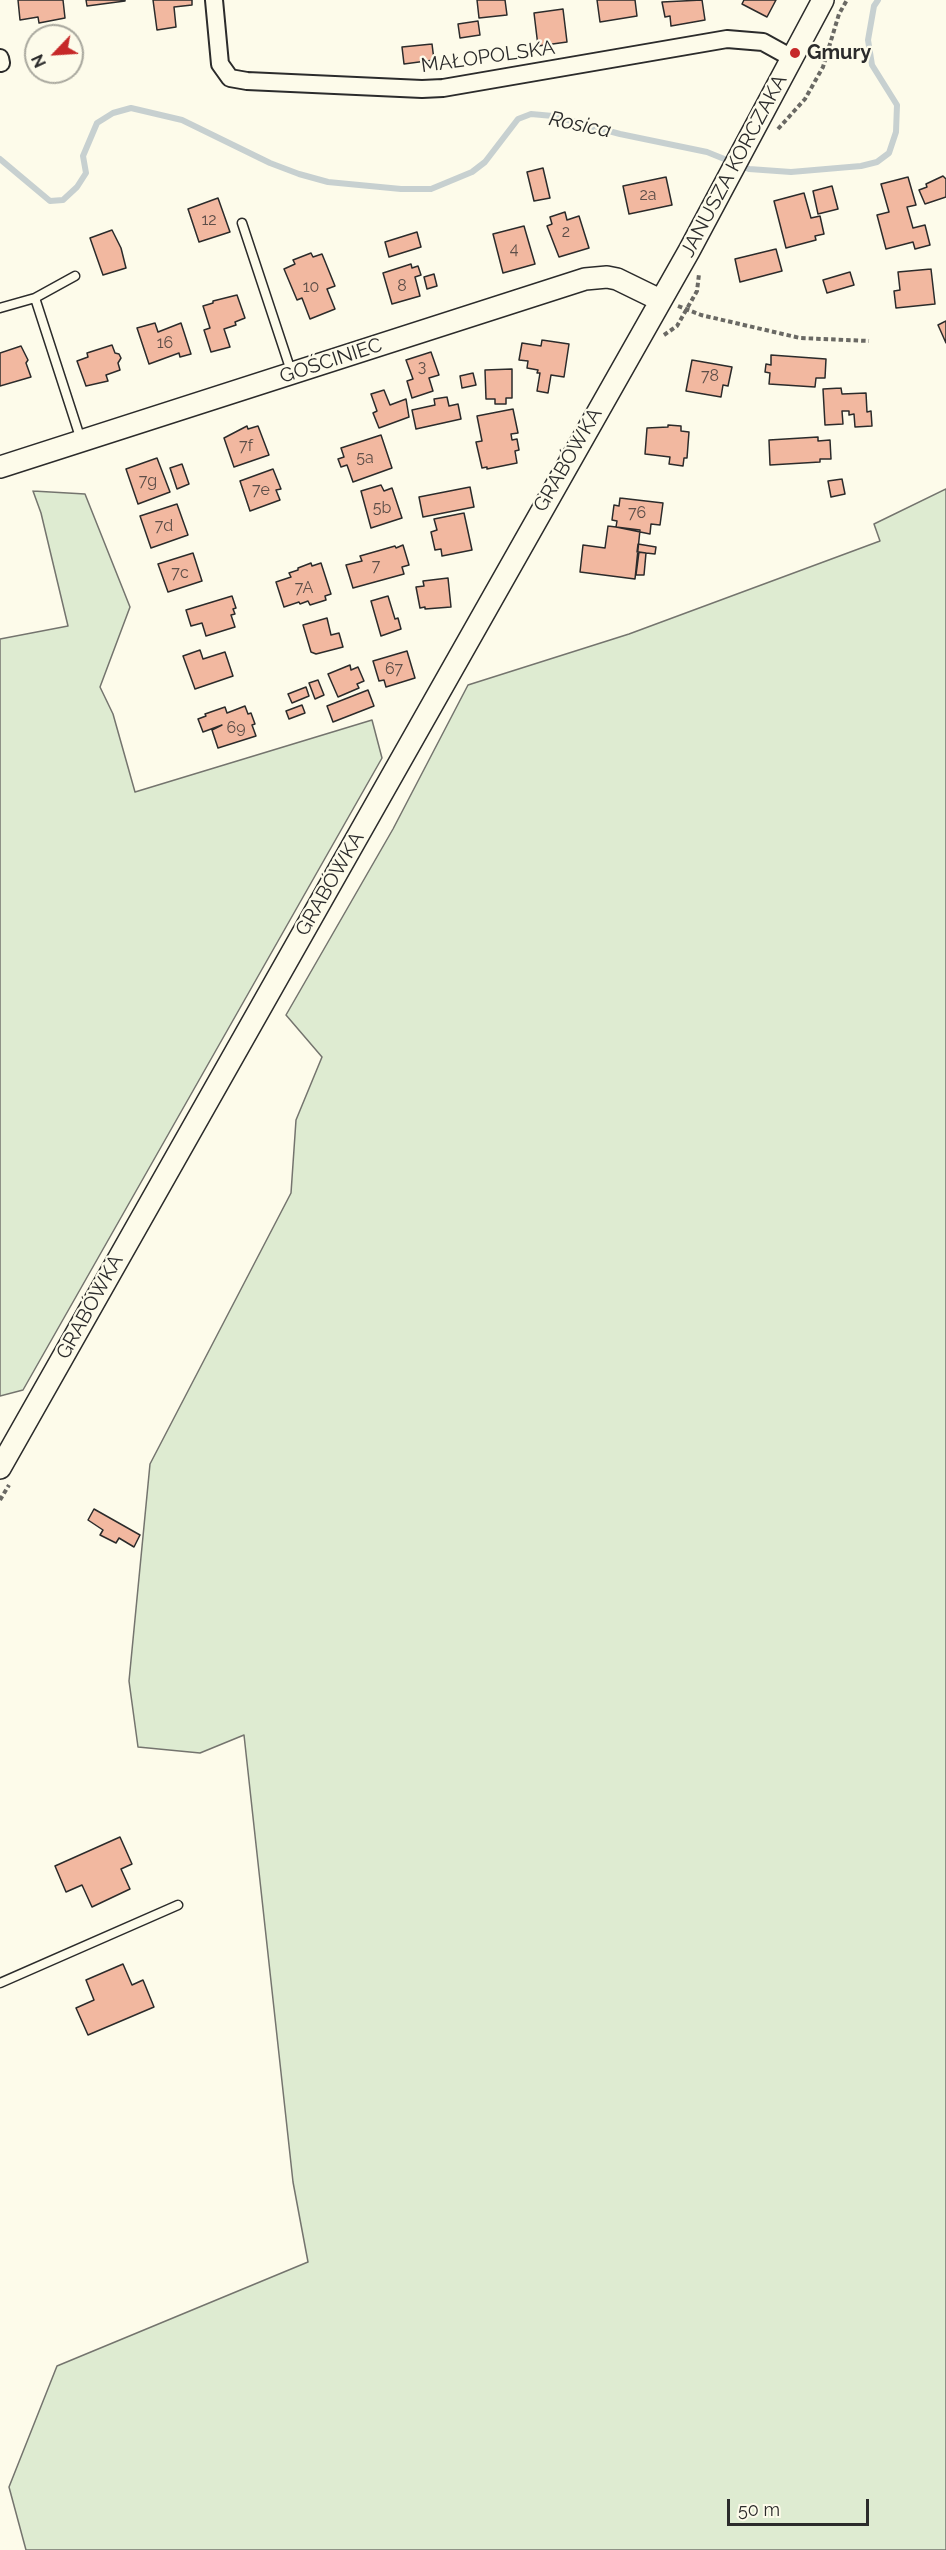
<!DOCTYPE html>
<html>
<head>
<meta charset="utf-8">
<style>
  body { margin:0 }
  #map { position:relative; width:946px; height:2550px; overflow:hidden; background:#fdfbea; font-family:Raleway,sans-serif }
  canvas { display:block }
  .north { position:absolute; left:24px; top:24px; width:60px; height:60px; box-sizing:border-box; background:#fdfbea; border:2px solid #a9a89e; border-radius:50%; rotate:245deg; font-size:16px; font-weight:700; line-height:24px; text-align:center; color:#2b2b2b }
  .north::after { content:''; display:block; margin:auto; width:21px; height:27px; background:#c62828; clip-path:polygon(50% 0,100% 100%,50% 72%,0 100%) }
  .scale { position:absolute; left:727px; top:2499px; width:142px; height:27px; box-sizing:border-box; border:3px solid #2b2b2b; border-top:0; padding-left:8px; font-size:18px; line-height:21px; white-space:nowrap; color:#2b2b2b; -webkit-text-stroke:4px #fdfbea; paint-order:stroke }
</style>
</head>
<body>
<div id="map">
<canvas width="946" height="2550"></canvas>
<div class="north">N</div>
<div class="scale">50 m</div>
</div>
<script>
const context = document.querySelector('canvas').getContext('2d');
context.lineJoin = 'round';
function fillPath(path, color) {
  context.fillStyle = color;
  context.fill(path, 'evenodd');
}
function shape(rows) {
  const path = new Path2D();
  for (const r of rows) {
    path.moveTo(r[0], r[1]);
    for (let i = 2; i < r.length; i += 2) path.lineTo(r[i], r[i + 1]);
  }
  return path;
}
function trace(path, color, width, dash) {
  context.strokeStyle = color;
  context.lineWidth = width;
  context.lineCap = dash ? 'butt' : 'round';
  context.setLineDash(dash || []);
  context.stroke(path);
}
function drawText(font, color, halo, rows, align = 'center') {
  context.font = font + ' Raleway,sans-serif';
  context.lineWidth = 4.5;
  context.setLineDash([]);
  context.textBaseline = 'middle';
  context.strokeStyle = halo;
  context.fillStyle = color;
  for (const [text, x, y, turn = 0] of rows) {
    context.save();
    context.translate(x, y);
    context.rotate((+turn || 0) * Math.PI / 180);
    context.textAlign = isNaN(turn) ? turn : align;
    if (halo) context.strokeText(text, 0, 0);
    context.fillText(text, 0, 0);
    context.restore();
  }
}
const green = shape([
  [946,489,946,2550,26,2550,9,2487,57,2366,308,2262,293,2182,244,1735,200,1753,138,1747,129,1681,150,1464,291,1193,296,1120,322,1057,286,1015,393,829,468,685,629,634,880,541,874,524,946,489],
  [33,491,85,494,130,607,100,687,113,714,135,792,372,720,382,758,23,1390,0,1396,0,639,68,626,41,513,33,491]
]);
fillPath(green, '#deebd1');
trace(green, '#74746e', 1.5);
trace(shape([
  [0,159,50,201,63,200,77,187,86,173,83,156,97,123,113,113,131,108,182,120,270,163,299,174,328,182,401,189,431,189,472,172,485,162,518,119,531,114,553,116,620,134,707,152,749,169,791,172,861,166,877,162,889,153,896,132,897,105,872,65,868,40,874,6,878,0]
]), '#c7d0d0', 6);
const building = shape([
  [18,0,63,0,65,18,39,23,38,17,20,20,18,0],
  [86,0,125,0,125,1,87,6,86,0],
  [153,0,192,0,192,5,174,7,176,27,157,30,153,0],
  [477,0,505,0,507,15,479,18,477,0],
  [597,0,635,0,637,16,600,22,597,0],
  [702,0,705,20,671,26,670,16,665,17,662,2,702,0],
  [744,0,776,0,767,17,742,4,744,0],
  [563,9,567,42,538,46,534,13,563,9],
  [478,21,480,35,460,38,458,24,478,21],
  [432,44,434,60,404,64,402,47,432,44],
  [543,168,550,198,534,201,527,172,543,168],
  [943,176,946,179,946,197,925,204,919,190,927,187,926,184,943,176],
  [666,177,672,205,629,214,623,186,666,177],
  [908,177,916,205,907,207,913,228,925,225,930,245,915,249,913,242,886,249,877,215,889,212,881,184,908,177],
  [832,186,838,209,818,214,813,191,832,186],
  [804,193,811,218,820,216,824,234,815,236,816,240,786,248,774,201,804,193],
  [218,198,230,232,199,242,188,209,218,198],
  [565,212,567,220,579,216,589,248,559,257,547,226,552,224,550,217,565,212],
  [524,226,535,264,503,273,493,234,524,226],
  [112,230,121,248,126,268,103,275,90,238,112,230],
  [417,232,421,247,389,257,385,242,417,232],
  [776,249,782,271,740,282,735,259,776,249],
  [311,253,313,257,322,254,335,286,327,289,335,309,310,319,302,298,297,300,284,269,295,264,293,260,311,253],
  [411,264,412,268,418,266,421,275,415,277,420,296,392,304,383,273,411,264],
  [931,269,935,304,896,308,894,291,900,290,898,272,931,269],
  [850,272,854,285,827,293,823,280,850,272],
  [434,274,437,286,427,289,424,277,434,274],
  [237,295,245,318,235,322,236,325,224,329,230,347,211,352,204,330,210,328,203,306,213,303,213,301,237,295],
  [946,321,946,343,938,325,946,321],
  [155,323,158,332,181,323,191,354,180,357,179,353,149,364,137,328,155,323],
  [542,340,569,344,564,377,551,375,548,393,537,391,540,373,537,373,538,370,527,368,528,361,519,360,522,343,541,346,542,340],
  [112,345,115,353,119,354,121,358,118,363,120,370,106,375,108,381,86,386,77,361,88,357,87,353,112,345],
  [21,346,28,360,26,363,31,377,0,386,0,353,21,346],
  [431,352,439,375,429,378,433,391,412,398,407,381,413,379,406,360,431,352],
  [771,355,826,359,825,378,816,378,815,387,769,384,770,373,765,372,766,364,771,365,771,355],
  [692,360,732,367,728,386,723,385,721,397,686,391,692,360],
  [512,369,512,398,506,398,506,404,495,404,495,399,486,399,485,370,512,369],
  [473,373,476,385,462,388,460,376,473,373],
  [841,388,842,394,866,393,867,412,871,411,872,426,855,427,854,414,849,415,849,411,842,411,843,424,825,425,823,389,841,388],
  [384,390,390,405,406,399,409,417,379,428,373,413,377,411,371,394,384,390],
  [447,397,449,406,458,404,461,419,416,429,412,410,435,405,434,399,447,397],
  [513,409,518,433,511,434,512,440,517,439,519,450,515,451,517,463,487,469,487,467,482,468,476,442,482,441,477,416,513,409],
  [668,425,681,426,681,431,689,432,687,458,684,458,683,466,669,464,670,457,645,454,647,428,668,427,668,425],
  [247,426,248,429,258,426,269,455,234,467,224,438,247,426],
  [381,435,392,468,353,482,347,465,341,467,338,459,344,457,341,448,381,435],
  [818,437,818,441,830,440,831,459,820,459,820,462,770,465,769,440,818,437],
  [157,458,170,492,138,504,126,469,157,458],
  [182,464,189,484,177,489,170,468,182,464],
  [273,469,281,489,276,490,280,500,250,511,240,481,273,469],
  [842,479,845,494,831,497,828,481,842,479],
  [381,485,384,491,392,488,402,518,371,528,361,491,381,485],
  [470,487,474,507,423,517,419,497,470,487],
  [620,498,663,503,660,525,651,524,650,534,616,527,617,521,612,520,614,505,619,506,620,498],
  [177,504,188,535,151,548,140,516,177,504],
  [464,513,472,550,442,556,441,549,435,550,431,532,437,530,434,519,464,513],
  [608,526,640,530,635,579,580,572,583,545,605,548,608,526],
  [638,544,656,547,655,554,637,552,638,544],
  [403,545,409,565,402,567,404,574,353,588,346,565,362,561,360,556,395,546,396,548,403,545],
  [639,552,646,553,644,575,636,575,639,552],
  [193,553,202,581,168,592,158,564,193,553],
  [311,563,312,566,321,563,331,594,325,596,326,600,310,605,308,601,300,604,299,602,284,607,276,582,291,577,289,573,298,570,298,568,311,563],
  [448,578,451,607,425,609,425,607,420,608,416,587,424,586,423,581,448,578],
  [232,596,236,608,233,609,235,614,231,615,235,627,206,636,202,623,191,626,186,610,232,596],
  [388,596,395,619,398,618,401,629,381,636,371,601,388,596],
  [327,618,331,635,339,633,343,647,316,654,311,652,303,625,327,618],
  [200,650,203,659,225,652,233,676,195,689,183,656,200,650],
  [407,651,415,678,386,687,384,680,379,681,373,661,407,651],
  [350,665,351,670,358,667,364,681,357,684,359,688,338,697,328,674,350,665],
  [318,680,324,695,315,699,309,683,318,680],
  [306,687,309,696,292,703,288,694,306,687],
  [368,690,374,706,333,722,327,706,368,690],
  [302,705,305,713,289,719,286,711,302,705],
  [245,706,248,714,251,713,255,724,252,725,256,736,218,748,212,730,222,725,203,732,198,719,206,716,205,714,225,707,227,713,245,706],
  [94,1509,140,1535,134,1547,119,1538,116,1543,100,1535,103,1530,88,1520,94,1509],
  [120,1837,132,1864,121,1869,130,1889,92,1907,82,1885,66,1892,55,1866,120,1837],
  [123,1964,132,1985,143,1980,154,2007,88,2035,76,2008,94,2000,86,1980,123,1964]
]);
fillPath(building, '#f2b8a0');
trace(building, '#2b2b2b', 1.5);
const service = shape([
  [242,223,292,374],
  [35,298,75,276],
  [0,308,35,298,81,440],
  [0,1983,178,1905]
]);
const minor = shape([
  [214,0,220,64,230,78,247,81,422,89,443,88,727,39,763,42,792,58],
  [0,58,1,63]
]);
const tertiary = shape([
  [0,467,585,279,607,277,617,279,660,300],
  [0,1468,689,251,823,0]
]);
trace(service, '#2b2b2b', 11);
trace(minor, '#2b2b2b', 20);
trace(tertiary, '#2b2b2b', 24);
trace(shape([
  [778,129,805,99,823,67,839,14,847,0],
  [678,306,701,315,800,338,869,341],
  [664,335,677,326,697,291,699,274],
  [0,1500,9,1485]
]), '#6a6964', 4, [4.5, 3]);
trace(service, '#fdfbea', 8);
trace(minor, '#fdfbea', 16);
trace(tertiary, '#fdfbea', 21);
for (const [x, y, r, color] of [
  [795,53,6,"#c62828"]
]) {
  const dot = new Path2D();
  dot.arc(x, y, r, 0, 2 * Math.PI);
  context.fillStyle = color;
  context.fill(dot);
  trace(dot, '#fdfbea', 2);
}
drawText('16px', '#5d4e48', null, [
  ["2a",648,195],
  ["12",209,220],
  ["2",566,232],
  ["4",514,249],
  ["8",402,286],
  ["10",311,287],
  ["16",165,343],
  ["3",422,367],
  ["78",710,376],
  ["7f",246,446],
  ["5a",365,458],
  ["7g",148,481],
  ["7e",261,490],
  ["5b",382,508],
  ["76",637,513],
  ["7d",164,526],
  ["7",376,566],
  ["7c",180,573],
  ["7A",304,588],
  ["67",394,669],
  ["69",236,728]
]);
drawText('bold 20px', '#2b2b2b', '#fdfbea', [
  ["Gmury",807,53]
], 'left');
drawText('20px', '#2b2b2b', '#fdfbea', [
  ["MAŁOPOLSKA",488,57,-8],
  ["JANUSZA KORCZAKA",734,166,-62],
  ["GOŚCINIEC",331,361,-18],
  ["GRABÓWKA",568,460,-60],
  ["GRABÓWKA",330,884,-60],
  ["GRABÓWKA",90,1307,-61]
]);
drawText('italic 21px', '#2b2b2b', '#fdfbea', [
  ["Rosica",580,125,12]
]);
</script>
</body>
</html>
